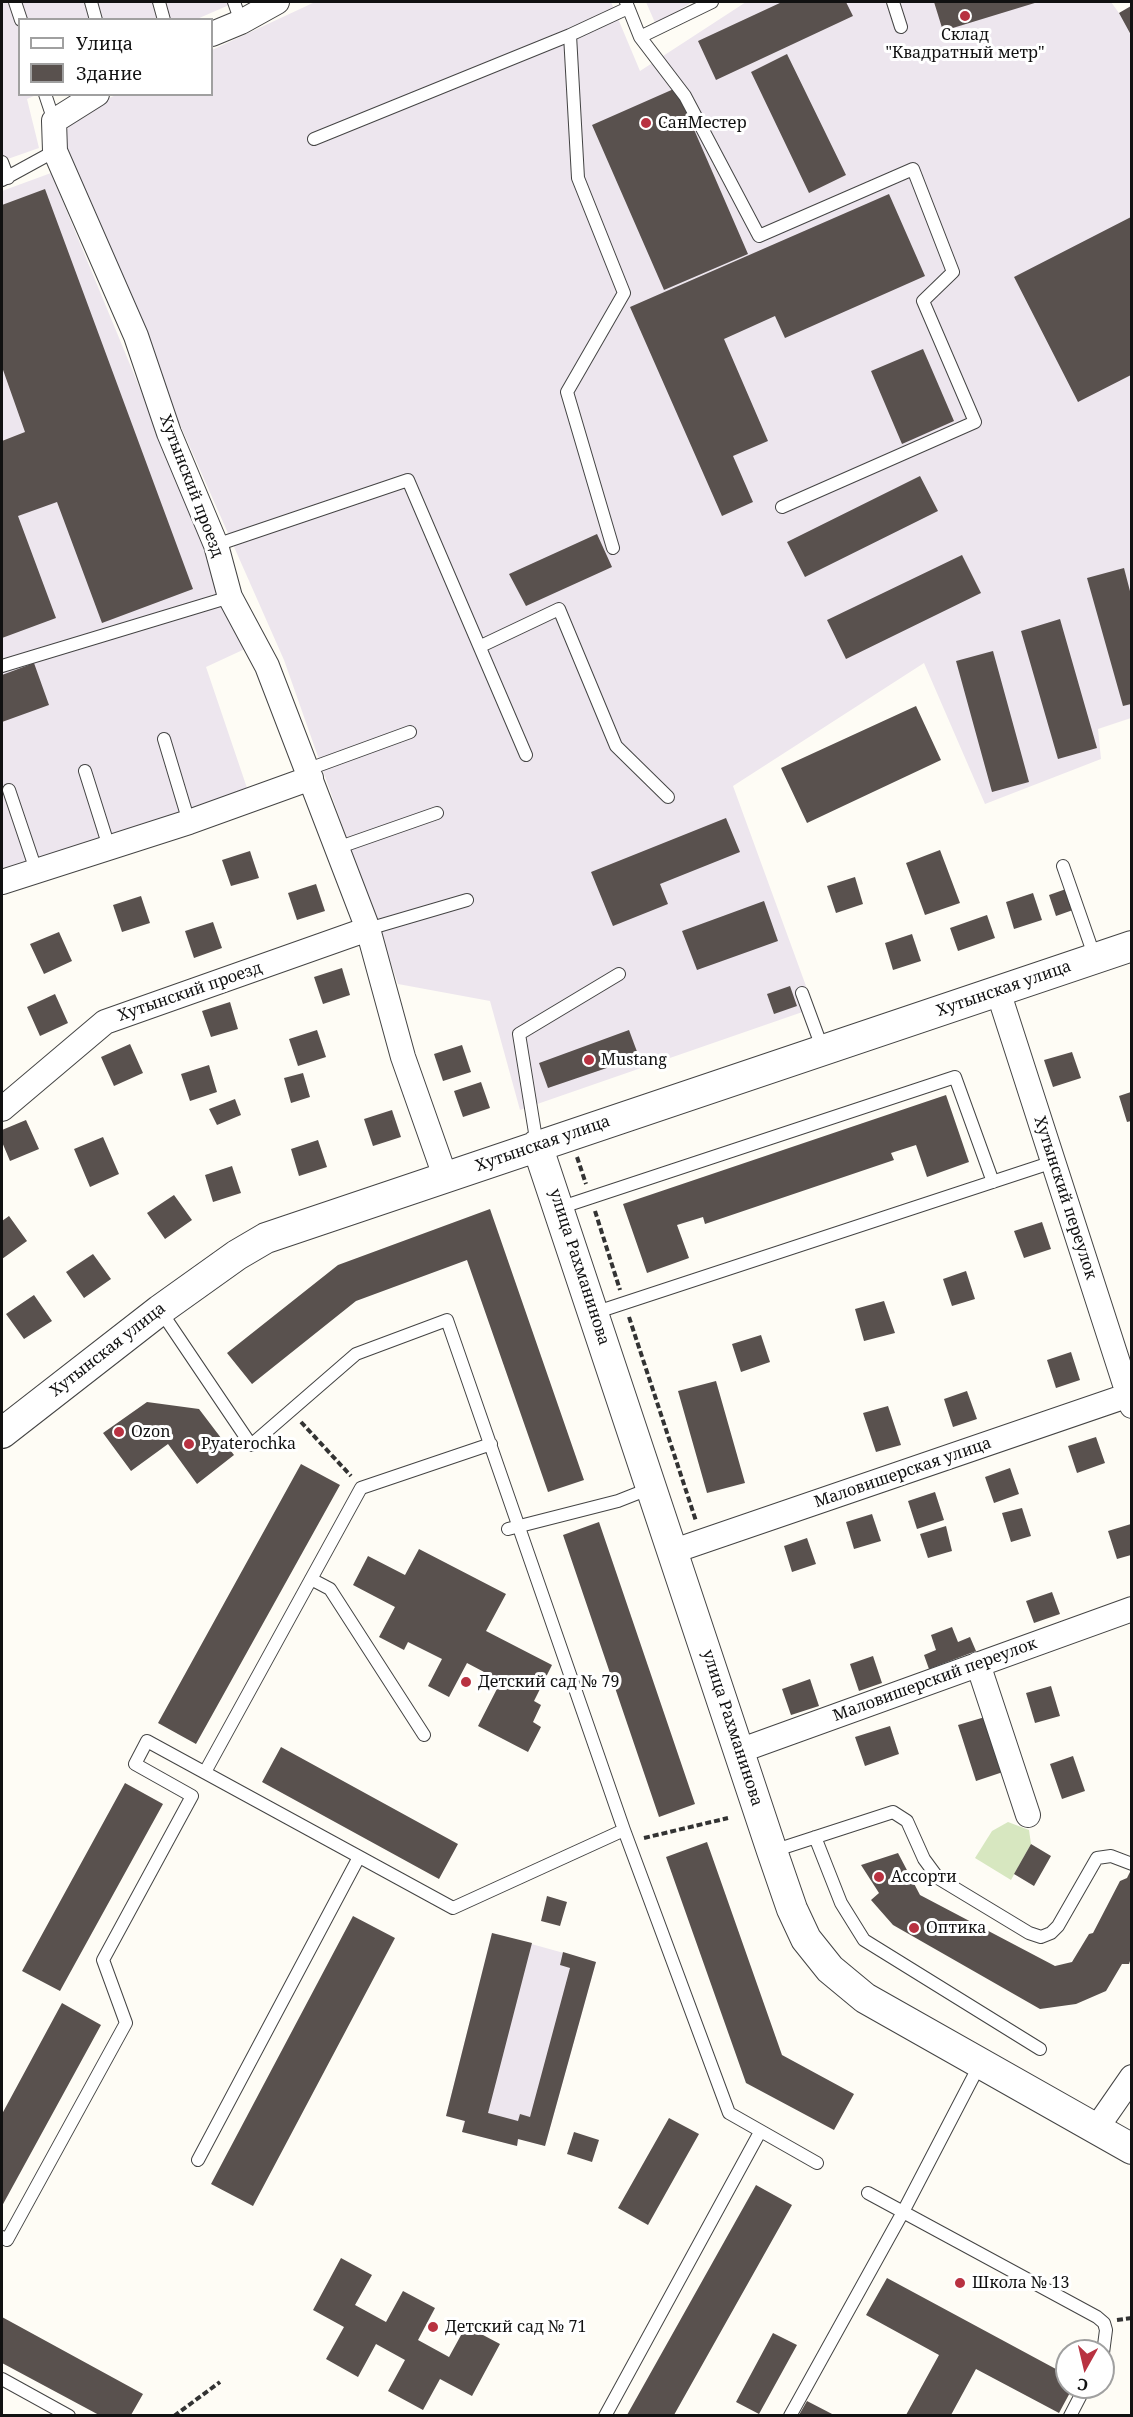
<!DOCTYPE html>
<html>
<head>
<meta charset="utf-8">
<style>
  body { margin:0 }
  #map { position:relative; width:1133px; height:2417px; overflow:hidden; background:#fefcf5; font-family:"Noto Serif",serif }
  canvas { display:block }
  .frame { position:absolute; inset:0; border:3px solid #111; pointer-events:none }
  .legend { position:absolute; left:18px; top:18px; width:195px; height:78px; box-sizing:border-box; background:#fff; border:2px solid #a0a0a0; margin:0; padding:8px 10px; list-style:none; font-size:18px; color:#111 }
  .legend li { display:flex; align-items:center; gap:12px; height:30px }
  .legend b { width:30px; border:2px solid #a0a0a0 }
  .north { position:absolute; left:1055px; top:2339px; width:60px; height:60px; box-sizing:border-box; background:#fff; border:2px solid #a0a0a0; border-radius:50%; rotate:188deg; font-size:16px; font-weight:700; line-height:24px; text-align:center; color:#111 }
  .north::after { content:''; display:block; margin:auto; width:21px; height:27px; background:#b83241; clip-path:polygon(50% 0,100% 100%,50% 72%,0 100%) }
</style>
</head>
<body>
<div id="map">
<canvas width="1133" height="2417"></canvas>
<div class="frame"></div>
<ul class="legend">
<li><b style="height:8px;background:#fff"></b>Улица</li>
<li><b style="height:16px;background:#59514e"></b>Здание</li>
</ul>
<div class="north">С</div>
</div>
<script>
const context = document.querySelector('canvas').getContext('2d');
context.lineJoin = 'round';
function fillPath(path, color) {
  context.fillStyle = color;
  context.fill(path, 'evenodd');
}
function shape(rows) {
  const path = new Path2D();
  for (const r of rows) {
    path.moveTo(r[0], r[1]);
    for (let i = 2; i < r.length; i += 2) path.lineTo(r[i], r[i + 1]);
  }
  return path;
}
function trace(path, color, width, dash) {
  context.strokeStyle = color;
  context.lineWidth = width;
  context.lineCap = dash ? 'butt' : 'round';
  context.setLineDash(dash || []);
  context.stroke(path);
}
function drawText(font, color, halo, rows, align = 'center') {
  context.font = font + ' "Noto Serif",serif';
  context.lineWidth = 6;
  context.setLineDash([]);
  context.textBaseline = 'middle';
  context.strokeStyle = halo;
  context.fillStyle = color;
  for (const [text, x, y, turn = 0] of rows) {
    context.save();
    context.translate(x, y);
    context.rotate((+turn || 0) * Math.PI / 180);
    context.textAlign = isNaN(turn) ? turn : align;
    if (halo) context.strokeText(text, 0, 0);
    context.fillText(text, 0, 0);
    context.restore();
  }
}
fillPath(shape([
  [2,2,236,2,197,19,20,20,20,94,36,95,27,99,39,148,2,161],
  [315,2,611,2,640,71,746,2,1111,2,1119,13,1131,6,1131,718,1098,729,1101,759,985,804,924,663,733,786,814,1008,520,1110,490,1001,398,984,284,660,174,411,55,123,116,95,212,94,212,50],
  [646,2,692,2,656,25],
  [51,173,247,648,206,667,247,788,2,876,2,191],
  [492,1933,596,1962,545,2146,519,2139,517,2146,462,2132,464,2121,446,2116]
]), '#ede6ee');
fillPath(shape([
  [1008,1822,1029,1830,1031,1844,1011,1880,975,1858,992,1831]
]), '#d7e7c0');
fillPath(shape([
  [782,2,846,2,853,16,716,80,698,41],
  [934,2,1038,2,943,31],
  [1131,6,1131,35,1119,13],
  [787,54,846,175,809,193,751,72],
  [676,88,748,254,664,290,592,125],
  [45,189,193,589,102,623,57,502,18,516,56,618,2,638,2,441,25,432,2,367,2,205],
  [889,194,925,276,785,338,775,316,724,339,768,441,733,456,753,502,722,516,630,307],
  [1131,217,1131,375,1078,402,1014,277],
  [923,349,954,421,902,444,871,371],
  [920,476,938,511,805,577,787,542],
  [597,534,612,567,526,606,509,574],
  [962,555,981,593,846,659,827,620],
  [1124,568,1131,595,1131,704,1123,706,1087,578],
  [1060,619,1097,748,1058,759,1021,631],
  [993,651,1029,782,992,792,956,661],
  [34,663,49,705,2,722,2,675],
  [916,706,941,760,807,823,781,768],
  [726,818,740,852,660,884,668,904,613,926,591,872],
  [940,850,960,903,925,915,906,863],
  [250,851,259,878,231,886,222,860],
  [855,877,863,904,836,913,827,886],
  [316,884,325,911,297,920,288,893],
  [1066,889,1073,910,1056,916,1049,895],
  [1033,893,1042,920,1014,929,1006,902],
  [141,896,150,923,122,932,113,905],
  [764,901,778,941,697,970,682,931],
  [987,915,995,938,958,951,950,928],
  [213,922,222,948,194,958,185,931],
  [59,932,72,961,44,974,30,944],
  [912,934,921,961,893,970,885,943],
  [342,968,350,995,323,1004,314,977],
  [790,986,797,1006,774,1014,767,994],
  [55,994,68,1023,40,1036,27,1007],
  [230,1002,238,1029,211,1037,202,1011],
  [317,1030,326,1057,298,1066,289,1039],
  [629,1030,639,1057,548,1088,539,1063],
  [130,1044,143,1073,114,1086,101,1057],
  [462,1045,471,1072,443,1081,434,1054],
  [1072,1052,1081,1078,1053,1087,1044,1060],
  [209,1065,217,1092,190,1101,181,1074],
  [303,1073,310,1097,291,1103,284,1078],
  [481,1082,490,1108,463,1117,454,1091],
  [1131,1092,1131,1121,1127,1122,1119,1096],
  [946,1095,969,1162,927,1177,916,1145,891,1153,894,1160,705,1224,703,1217,677,1225,689,1258,647,1273,623,1204],
  [235,1099,241,1115,217,1125,209,1109],
  [392,1110,401,1137,373,1146,364,1119],
  [26,1120,39,1149,10,1161,2,1142,2,1130],
  [103,1137,119,1174,90,1187,74,1149],
  [318,1140,327,1167,299,1176,291,1149],
  [232,1166,241,1193,213,1202,205,1175],
  [174,1195,192,1220,165,1239,147,1213],
  [490,1209,584,1480,548,1492,467,1260,356,1301,252,1384,227,1353,338,1265],
  [9,1216,27,1241,2,1259,2,1221],
  [1042,1222,1051,1249,1024,1258,1014,1231],
  [93,1254,111,1279,84,1298,66,1272],
  [966,1271,975,1299,952,1306,943,1279],
  [34,1295,52,1321,24,1339,6,1314],
  [884,1301,895,1333,864,1341,855,1309],
  [761,1335,770,1362,741,1372,732,1344],
  [1071,1352,1080,1380,1056,1388,1047,1360],
  [716,1381,745,1483,707,1493,678,1391],
  [967,1391,977,1419,953,1427,944,1399],
  [147,1402,199,1409,234,1455,197,1484,168,1444,131,1471,103,1433],
  [888,1406,901,1445,876,1452,863,1413],
  [1096,1437,1105,1463,1077,1473,1068,1446],
  [301,1464,340,1485,196,1744,158,1723],
  [1010,1468,1019,1494,994,1503,985,1477],
  [935,1492,944,1520,917,1529,908,1501],
  [1022,1508,1031,1536,1011,1542,1002,1513],
  [872,1514,881,1541,854,1549,846,1522],
  [599,1522,695,1804,659,1817,563,1535],
  [1131,1524,1131,1555,1117,1559,1108,1531],
  [946,1526,952,1551,928,1558,920,1534],
  [807,1538,816,1564,792,1572,784,1546],
  [419,1549,506,1594,486,1631,552,1665,534,1701,541,1705,533,1722,541,1727,528,1752,478,1726,501,1681,467,1663,449,1697,428,1686,442,1659,408,1642,404,1650,379,1637,395,1607,353,1585,368,1556,405,1575],
  [1052,1592,1060,1614,1034,1623,1026,1601],
  [952,1627,958,1642,970,1637,976,1651,929,1669,924,1655,936,1650,931,1635],
  [873,1656,882,1683,859,1691,850,1664],
  [810,1679,819,1706,791,1715,782,1689],
  [1051,1686,1060,1716,1035,1723,1026,1693],
  [985,1717,1003,1772,976,1781,958,1725],
  [890,1726,899,1754,865,1766,855,1737],
  [281,1747,458,1844,439,1879,262,1782],
  [1073,1756,1085,1791,1062,1799,1050,1764],
  [125,1783,163,1804,60,1991,22,1971],
  [707,1842,782,2055,854,2094,834,2130,746,2083,666,1857],
  [1031,1844,1051,1856,1034,1886,1014,1874],
  [898,1853,920,1895,1055,1966,1072,1962,1089,1934,1093,1933,1120,1881,1127,1878,1131,1870,1131,1958,1129,1964,1122,1964,1106,1991,1076,2004,1040,2009,893,1925,871,1900,879,1893,861,1865],
  [547,1896,567,1902,560,1926,541,1921],
  [353,1916,395,1938,253,2206,211,2184],
  [492,1933,532,1943,488,2113,518,2121,520,2114,530,2117,570,1968,560,1965,563,1952,596,1962,545,2146,518,2139,517,2146,462,2132,465,2121,446,2116],
  [62,2003,101,2025,2,2206,2,2114],
  [669,2118,699,2134,648,2225,618,2208],
  [574,2132,599,2140,592,2162,567,2154],
  [756,2185,792,2205,674,2415,627,2415],
  [341,2258,372,2275,355,2305,386,2322,403,2291,435,2308,418,2340,449,2357,466,2326,500,2344,472,2396,440,2379,423,2410,388,2391,405,2360,376,2344,358,2377,326,2359,344,2327,313,2310],
  [887,2278,1067,2375,1067,2387,1073,2387,1059,2413,976,2369,951,2415,906,2415,939,2355,866,2315],
  [2,2317,143,2394,131,2415,99,2415,2,2363],
  [773,2333,797,2345,759,2414,736,2402],
  [807,2401,834,2415,799,2415]
]), '#59514e');
const service = shape([
  [15,2,21,20],
  [91,2,96,20],
  [159,2,164,20],
  [234,2,241,22],
  [626,2,640,37,685,96,759,236,913,169,953,272,923,301,975,422,782,507],
  [893,2,901,27],
  [640,37,712,2],
  [45,94,54,121],
  [314,139,570,35],
  [2,162,8,178],
  [2,180,55,151],
  [216,545,408,480,526,755],
  [613,548,567,392,624,293,578,178,570,35,628,8],
  [481,646,559,609,616,746,668,797],
  [2,666,230,597],
  [164,739,189,822],
  [306,770,410,732],
  [85,771,109,847],
  [9,790,36,870],
  [337,848,437,813],
  [1063,866,1095,958],
  [368,929,467,900],
  [802,993,823,1050],
  [537,1145,519,1034,619,974],
  [559,1208,955,1077,993,1182],
  [160,1310,251,1445,356,1354,447,1320,624,1830,729,2113,817,2163],
  [594,1313,1053,1162],
  [508,1529,618,1501,651,1488],
  [311,1579,330,1589,424,1735],
  [205,1772,361,1488,491,1444],
  [815,1837,841,1903,864,1940,1040,2049],
  [773,1851,893,1812,907,1821,924,1859,938,1878,1029,1933,1041,1937,1051,1933,1058,1926,1097,1858,1111,1856,1132,1864],
  [198,2160,359,1857],
  [868,2193,1097,2317,1104,2323,1106,2330,1103,2353],
  [2,2237,7,2240,126,2023,103,1960,192,1796,135,1764,147,1741,453,1908,624,1830],
  [2,2379,69,2416],
  [605,2416,760,2132],
  [790,2416,903,2212,980,2064],
  [1070,2416,1085,2387]
]);
const minor = shape([
  [212,34,241,22,277,2],
  [97,94,54,121,55,151,136,336,169,433,216,545,230,597,267,666,368,929,403,1057,446,1179],
  [2,882,189,822,311,778],
  [998,991,1132,1406],
  [2,1109,105,1022,368,929],
  [674,1551,1132,1394],
  [978,1664,1028,1815],
  [739,1751,1132,1609],
  [1096,2129,1132,2077]
]);
const tertiary = shape([
  [537,1145,772,1851,792,1909,806,1939,830,1969,865,1998,1132,2149],
  [2,1433,160,1310,237,1255,266,1238,1132,946]
]);
trace(service, '#444', 14);
trace(minor, '#444', 26);
trace(tertiary, '#444', 32);
trace(shape([
  [577,1157,586,1184],
  [595,1211,620,1290],
  [629,1317,696,1521],
  [301,1422,351,1476],
  [644,1838,728,1818],
  [1117,2320,1132,2318],
  [174,2416,220,2382]
]), '#333', 4, [6, 3]);
trace(service, '#fff', 12);
trace(minor, '#fff', 24);
trace(tertiary, '#fff', 30);
for (const [x, y, r, color] of [
  [965,16,6,"#b83241"],
  [646,123,6,"#b83241"],
  [589,1060,6,"#b83241"],
  [119,1432,6,"#b83241"],
  [189,1444,6,"#b83241"],
  [466,1682,6,"#b83241"],
  [879,1877,6,"#b83241"],
  [914,1928,6,"#b83241"],
  [960,2283,6,"#b83241"],
  [433,2327,6,"#b83241"]
]) {
  const dot = new Path2D();
  dot.arc(x, y, r, 0, 2 * Math.PI);
  context.fillStyle = color;
  context.fill(dot);
  trace(dot, '#fff', 2);
}
drawText('16px', '#111', '#fff', [
  ["Склад",965,35,"center"],
  ["\"Квадратный метр\"",965,53,"center"],
  ["СанМестер",658,123],
  ["Mustang",601,1060],
  ["Ozon",131,1432],
  ["Pyaterochka",201,1444],
  ["Детский сад № 79",478,1682],
  ["Ассорти",891,1877],
  ["Оптика",926,1928],
  ["Школа № 13",972,2283],
  ["Детский сад № 71",445,2327]
], 'left');
drawText('16px', '#111', '#fff', [
  ["Хутынский проезд",191,486,69],
  ["Хутынская улица",1004,989,-19],
  ["Хутынский проезд",190,992,-19],
  ["Хутынская улица",543,1144,-19],
  ["Хутынский переулок",1065,1198,72],
  ["улица Рахманинова",579,1267,72],
  ["Хутынская улица",108,1350,-38],
  ["Маловишерская улица",903,1473,-19],
  ["Маловишерский переулок",935,1680,-20],
  ["улица Рахманинова",732,1728,72]
]);
</script>
</body>
</html>
